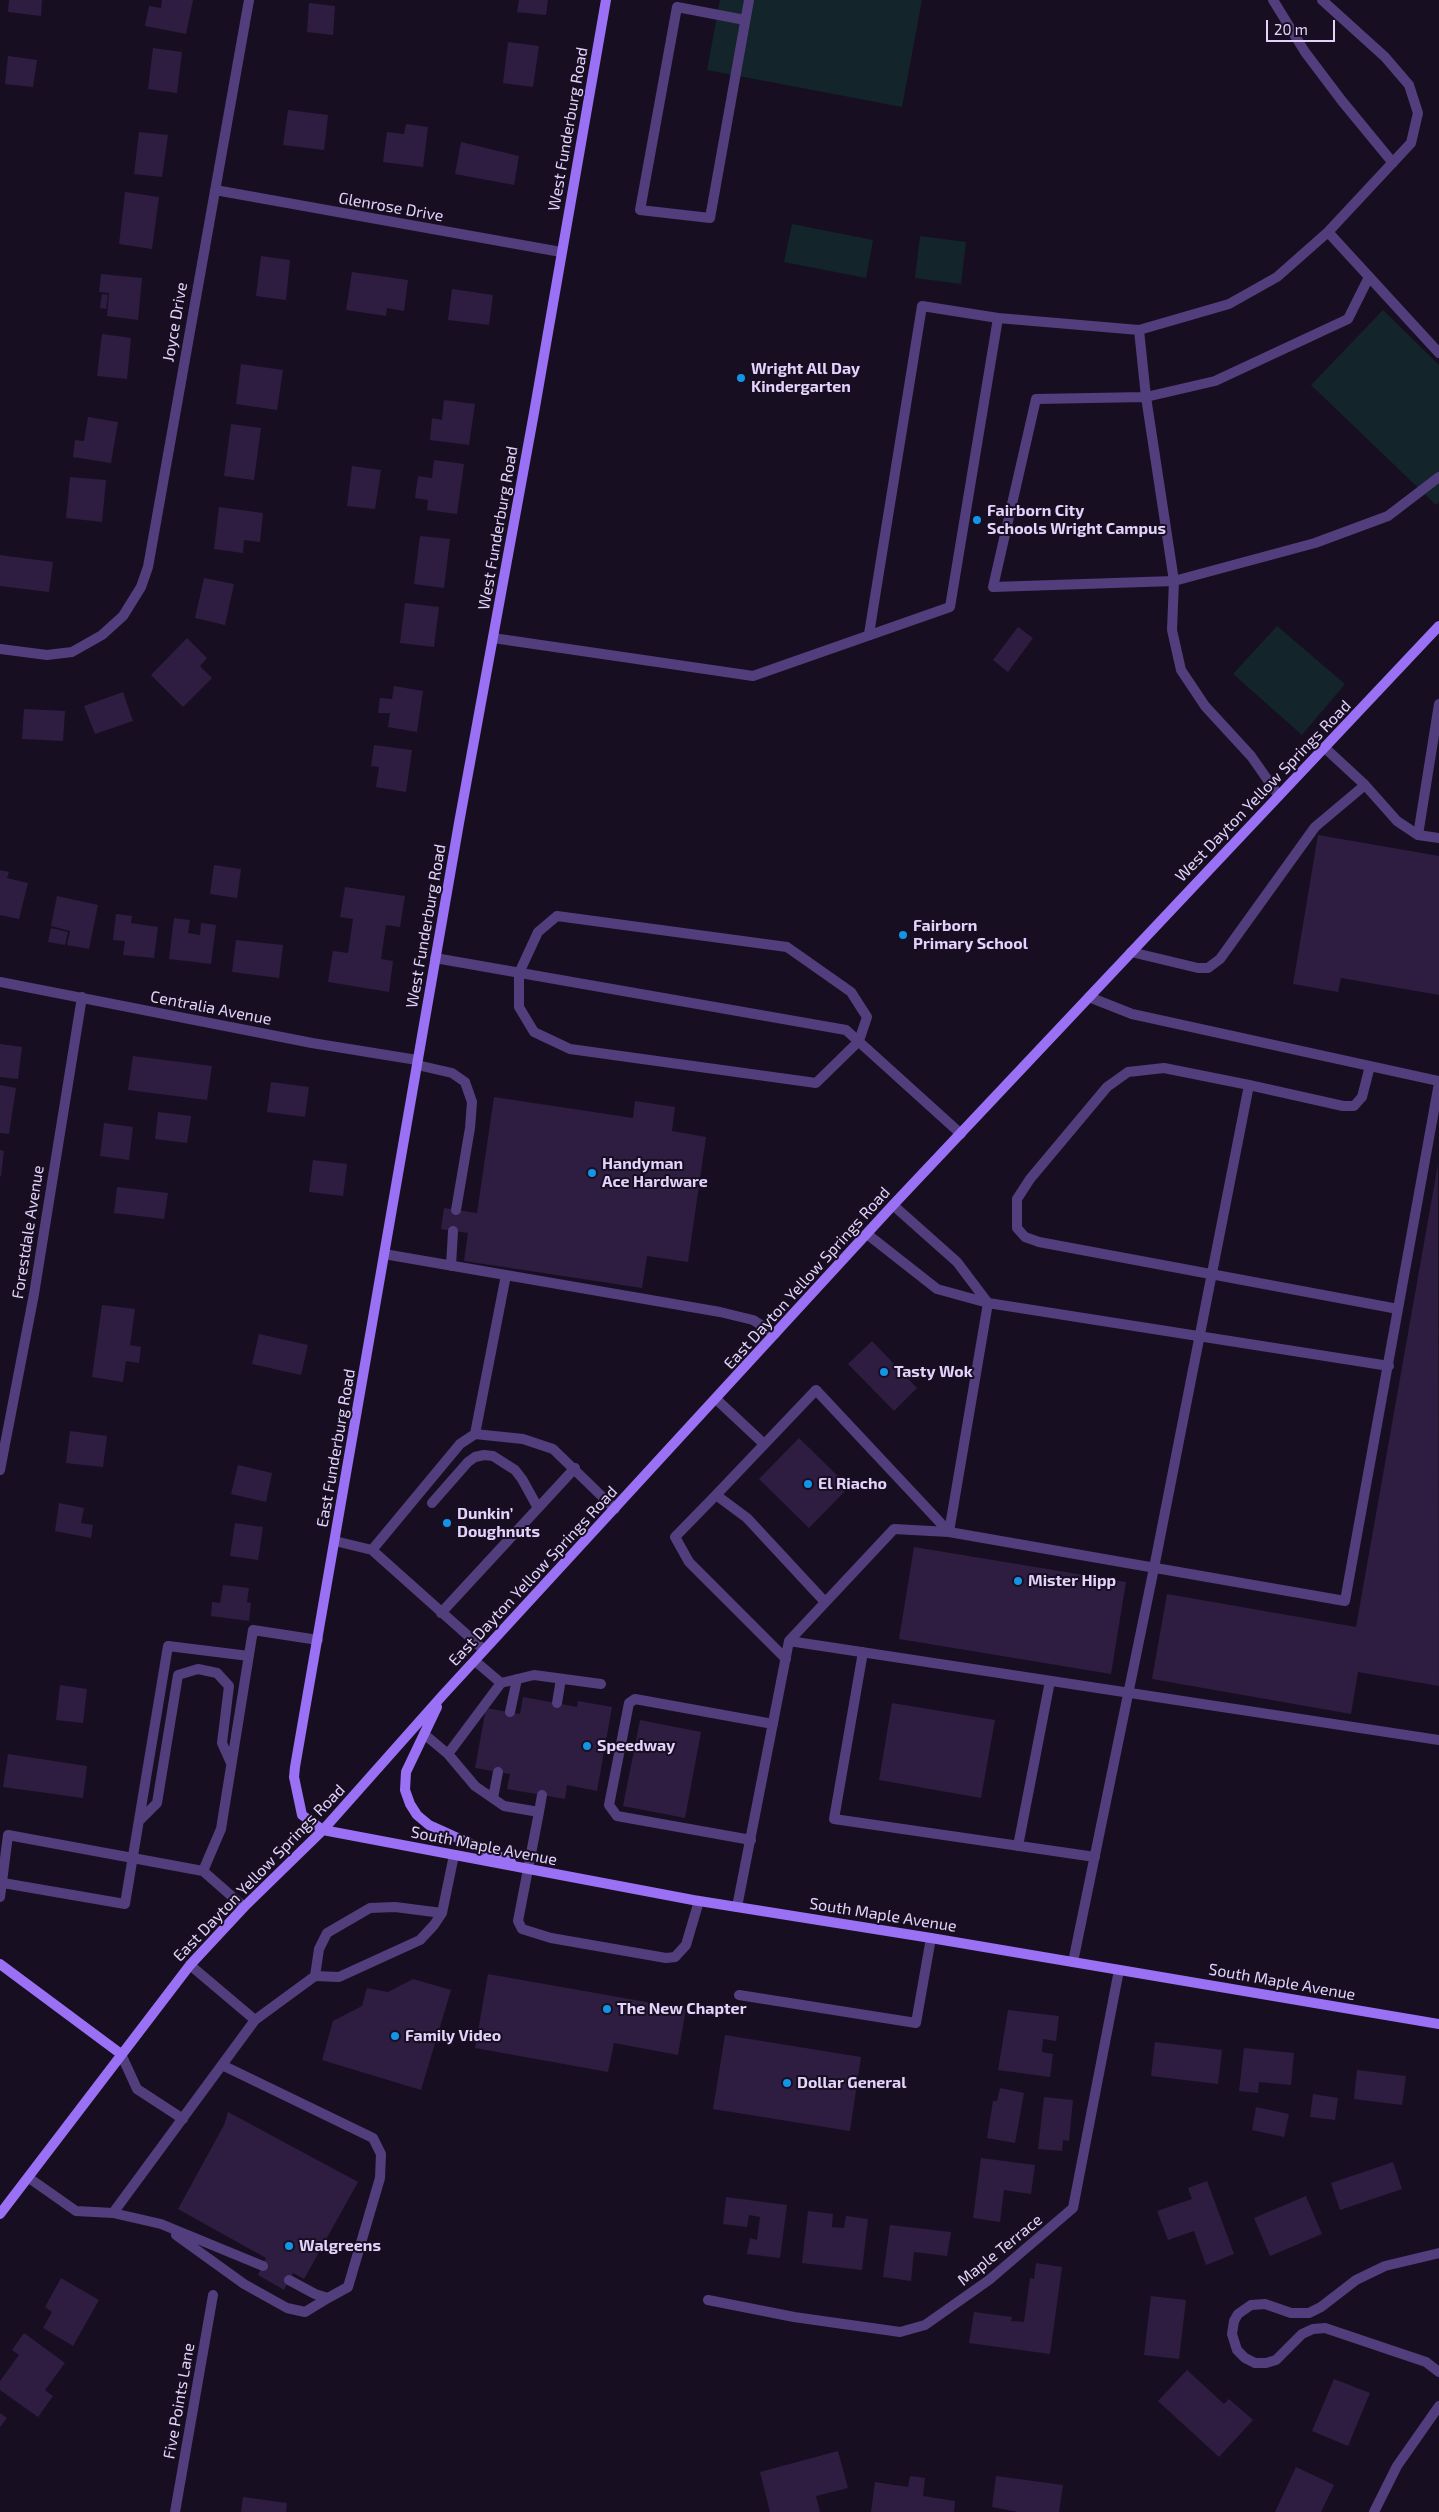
<!DOCTYPE html>
<html>
<head>
<meta charset="utf-8">
<style>
  body { margin:0 }
  #map { position:relative; width:1439px; height:2512px; overflow:hidden; background:#170f21; font-family:"Exo 2",sans-serif }
  canvas { display:block }
  .scale { position:absolute; left:1266px; top:20px; width:69px; height:22px; box-sizing:border-box; border:2px solid #e3d2fb; border-top:0; padding-left:6px; font-size:15px; line-height:18px; white-space:nowrap; color:#e3d2fb; -webkit-text-stroke:4px #170f21; paint-order:stroke }
</style>
</head>
<body>
<div id="map">
<canvas width="1439" height="2512"></canvas>
<div class="scale">20 m</div>
</div>
<script>
const context = document.querySelector('canvas').getContext('2d');
context.lineJoin = 'round';
function fillPath(path, color) {
  context.fillStyle = color;
  context.fill(path, 'evenodd');
}
function shape(rows) {
  const path = new Path2D();
  for (const r of rows) {
    path.moveTo(r[0], r[1]);
    for (let i = 2; i < r.length; i += 2) path.lineTo(r[i], r[i + 1]);
  }
  return path;
}
function trace(path, color, width, dash) {
  context.strokeStyle = color;
  context.lineWidth = width;
  context.lineCap = dash ? 'butt' : 'round';
  context.setLineDash(dash || []);
  context.stroke(path);
}
function drawText(font, color, halo, rows, align = 'center') {
  context.font = font + ' "Exo 2",sans-serif';
  context.lineWidth = 4;
  context.setLineDash([]);
  context.textBaseline = 'middle';
  context.strokeStyle = halo;
  context.fillStyle = color;
  for (const [text, x, y, turn = 0] of rows) {
    context.save();
    context.translate(x, y);
    context.rotate((+turn || 0) * Math.PI / 180);
    context.textAlign = isNaN(turn) ? turn : align;
    if (halo) context.strokeText(text, 0, 0);
    context.fillText(text, 0, 0);
    context.restore();
  }
}
fillPath(shape([
  [720,0,922,0,902,107,707,70],
  [792,224,873,240,866,278,784,262],
  [920,236,966,242,961,284,915,278],
  [1383,310,1439,365,1439,502,1436,505,1311,385],
  [1277,626,1345,684,1302,735,1233,674]
]), '#13242a');
fillPath(shape([
  [9,0,42,0,41,16,8,12],
  [162,0,193,0,186,34,145,26,149,6,161,8],
  [519,0,548,0,546,15,517,12],
  [309,3,335,6,333,35,307,32],
  [508,42,539,46,533,87,503,83],
  [153,48,182,52,177,93,148,89],
  [8,56,37,60,33,87,5,84],
  [288,110,328,115,324,150,283,145],
  [406,124,428,127,423,167,383,162,387,132,404,134],
  [139,132,168,135,162,177,134,174],
  [461,142,519,156,514,185,455,174],
  [125,192,159,197,152,249,119,244],
  [261,256,290,260,286,300,256,296],
  [352,272,408,280,404,311,387,308,386,316,346,310],
  [101,274,142,278,138,320,107,316,109,293,99,292],
  [452,289,493,295,489,325,448,320],
  [102,294,108,295,106,309,100,308],
  [102,334,131,338,127,379,97,376],
  [241,364,283,370,277,410,236,404],
  [444,400,475,404,469,445,430,440,432,418,442,420],
  [88,417,118,422,111,463,73,457,75,440,84,441],
  [231,424,261,428,254,480,224,476],
  [434,460,464,464,457,514,427,510,428,500,415,498,418,476,432,478],
  [352,466,381,470,375,509,347,506],
  [70,477,106,480,102,522,66,518],
  [219,507,263,513,260,542,244,540,243,553,214,549],
  [420,536,450,539,444,588,414,584],
  [0,555,53,562,49,592,0,586],
  [204,578,234,584,225,625,195,618],
  [405,603,439,607,434,647,400,643],
  [1018,627,1033,638,1008,672,993,660],
  [187,638,207,658,200,666,212,678,183,707,151,675],
  [394,686,423,691,417,732,388,727,390,713,378,713,380,698,392,699],
  [123,692,133,721,95,734,84,706],
  [24,709,65,711,63,741,22,739],
  [374,745,412,750,406,792,376,787,379,767,371,766],
  [1318,835,1439,856,1439,995,1341,978,1338,992,1293,984],
  [214,865,241,869,237,898,210,894],
  [0,870,9,872,7,878,28,883,19,919,0,915],
  [345,887,405,896,400,927,386,925,381,959,393,961,389,992,328,982,333,951,348,953,353,919,340,917],
  [57,896,98,905,89,949,67,945,70,931,51,926],
  [116,914,132,916,131,923,158,927,154,958,123,955,125,941,113,940],
  [174,918,190,920,188,933,200,935,201,923,216,925,211,964,169,959],
  [51,928,68,932,65,945,48,942],
  [236,940,283,945,279,978,232,972],
  [0,1044,22,1047,18,1079,0,1077],
  [133,1056,212,1066,207,1100,128,1090],
  [271,1082,309,1087,305,1117,267,1112],
  [0,1085,16,1088,9,1134,0,1133],
  [494,1097,633,1118,635,1101,675,1107,672,1131,706,1137,688,1262,647,1256,642,1288,464,1261,468,1233,441,1229,444,1208,477,1213],
  [158,1112,191,1116,187,1143,155,1139],
  [104,1123,133,1127,129,1160,100,1156],
  [0,1150,4,1151,1,1176,0,1176],
  [313,1160,347,1164,343,1196,309,1192],
  [1438,1164,1439,1686,1358,1672,1351,1714,1152,1679,1167,1594,1356,1627],
  [117,1187,168,1193,164,1219,114,1213],
  [102,1305,135,1309,130,1345,141,1347,139,1363,126,1361,123,1382,92,1377],
  [259,1334,308,1345,301,1375,252,1364],
  [872,1341,917,1388,894,1411,848,1364],
  [70,1431,107,1436,103,1467,66,1463],
  [799,1438,849,1487,809,1528,759,1479],
  [238,1465,272,1473,266,1502,231,1494],
  [59,1503,84,1508,81,1523,93,1525,91,1538,55,1531],
  [235,1523,263,1527,258,1560,230,1556],
  [914,1547,1126,1582,1111,1674,899,1639],
  [223,1585,249,1588,247,1602,251,1603,249,1621,211,1616,212,1602,220,1603],
  [60,1685,87,1689,83,1723,56,1720],
  [523,1697,577,1707,578,1701,612,1707,597,1791,567,1785,565,1799,507,1789,510,1774,475,1768,486,1708,520,1714],
  [892,1703,995,1720,981,1798,879,1780],
  [640,1720,701,1732,685,1818,623,1806],
  [8,1754,87,1766,83,1798,3,1787],
  [488,1974,686,2009,678,2055,614,2043,608,2072,475,2048],
  [413,1979,451,1990,421,2090,322,2060,333,2021,362,2006,367,1988,388,1992],
  [1008,2010,1059,2016,1056,2041,1043,2039,1042,2052,1053,2054,1050,2077,998,2070],
  [725,2035,861,2057,850,2131,713,2109],
  [1155,2042,1222,2050,1218,2084,1151,2076],
  [1244,2048,1294,2053,1291,2085,1259,2082,1258,2093,1239,2091],
  [1357,2070,1406,2076,1402,2105,1354,2099],
  [1000,2088,1024,2093,1015,2143,987,2138,993,2101,997,2101],
  [1313,2094,1338,2098,1335,2120,1310,2117],
  [1044,2097,1073,2100,1069,2141,1063,2140,1062,2151,1038,2149],
  [1256,2107,1289,2114,1284,2137,1252,2130],
  [228,2112,358,2182,304,2279,293,2273,284,2290,258,2275,266,2258,178,2209,224,2125],
  [981,2158,1035,2165,1031,2194,1004,2190,1000,2222,973,2218],
  [1393,2162,1402,2189,1340,2210,1331,2183],
  [1207,2181,1234,2254,1206,2265,1194,2231,1168,2240,1157,2211,1192,2199,1188,2188],
  [1306,2196,1322,2234,1270,2256,1254,2218],
  [726,2197,787,2205,780,2258,747,2254,750,2238,757,2240,760,2217,749,2215,747,2227,723,2224],
  [808,2211,833,2214,832,2227,844,2228,846,2216,868,2219,862,2270,802,2263],
  [890,2225,951,2232,947,2256,914,2252,911,2281,883,2277],
  [1036,2263,1062,2267,1050,2354,969,2343,974,2312,1012,2317,1011,2321,1024,2322,1030,2278,1034,2279],
  [61,2278,99,2300,73,2346,43,2328,52,2312,45,2307],
  [1151,2296,1186,2300,1179,2359,1144,2355],
  [24,2333,65,2363,45,2390,53,2396,38,2417,0,2390,0,2381,19,2355,12,2350],
  [1187,2370,1224,2404,1229,2399,1253,2420,1219,2457,1158,2401],
  [1334,2379,1370,2393,1348,2446,1312,2431],
  [0,2413,7,2418,0,2427],
  [838,2451,848,2488,816,2496,820,2512,770,2512,760,2472],
  [1296,2467,1334,2485,1321,2512,1275,2512],
  [910,2476,925,2478,923,2496,955,2501,954,2512,871,2512,875,2482,908,2487],
  [996,2476,1063,2485,1059,2512,1018,2512,992,2507],
  [243,2497,287,2503,286,2512,241,2512]
]), '#2e1d40');
trace(shape([
  [1273,0,1305,52,1342,101,1393,163],
  [745,20,677,7,640,210,710,218,749,0],
  [1328,232,1439,353],
  [1139,330,1229,304,1277,277,1328,232,1411,143,1418,113,1409,85,1385,57,1322,0],
  [869,634,922,306,998,318],
  [493,638,753,676,950,607,998,318,1139,330,1146,397,1174,581,1315,543,1388,516,1439,477],
  [1325,748,1365,785,1397,821,1418,835,1439,838],
  [1279,796,1251,756,1205,706,1181,670,1172,630,1174,581,993,587,1036,399,1146,397,1215,381,1348,319,1369,277],
  [1418,835,1439,704],
  [557,916,787,947,851,992,867,1017,859,1041,816,1083,570,1049,534,1032,519,1007,519,973,538,932,557,916],
  [1131,952,1198,968,1208,968,1220,959,1315,827,1365,785],
  [435,958,846,1030,961,1134],
  [1089,997,1132,1014,1439,1081],
  [417,1065,452,1073,465,1082,472,1102,470,1128,456,1210],
  [1249,1085,1164,1068,1128,1072,1107,1087,1030,1179,1017,1199,1017,1228,1025,1237,1039,1242,1398,1309],
  [893,1205,957,1262,988,1303,949,1532],
  [867,1234,937,1289,988,1303,1389,1366],
  [384,1254,720,1312,753,1320,775,1334],
  [451,1266,453,1231],
  [716,1399,763,1443],
  [475,1434,506,1275],
  [716,1495,816,1390,949,1532],
  [432,1503,468,1462,475,1457,484,1455,493,1456,515,1470,522,1479,538,1508],
  [335,1541,372,1550,484,1650],
  [372,1550,460,1444,475,1434,523,1439,553,1449,615,1509],
  [441,1613,575,1468],
  [789,1641,1439,1740],
  [863,1652,834,1819,1095,1857],
  [786,1659,689,1562,675,1537,716,1495,747,1518,825,1602],
  [501,1683,534,1675,601,1684],
  [557,1703,561,1679],
  [510,1712,517,1679],
  [424,1734,448,1754,501,1683,475,1661],
  [448,1754,475,1786,504,1806,539,1812,518,1921,522,1929,551,1938,666,1958,675,1957,686,1945,699,1901],
  [493,1798,498,1772],
  [539,1812,542,1795],
  [139,1821,157,1803,178,1675,198,1669,217,1673,229,1686,222,1743,231,1763],
  [751,1840,617,1816,609,1805,629,1703,635,1699,773,1724],
  [1018,1846,1050,1681],
  [203,1871,221,1829,253,1630,318,1640],
  [3,1883,125,1904,168,1646,249,1656],
  [0,1897,8,1835,203,1871,244,1907],
  [737,1907,789,1641,894,1529,949,1532,1345,1601,1439,1083],
  [1073,1962,1154,1568,1249,1085,1343,1106,1354,1106,1362,1097,1370,1066],
  [190,1965,255,2020],
  [315,1976,319,1949,327,1933,370,1908,395,1907,442,1913],
  [739,1995,916,2023,931,1938],
  [121,2054,137,2089,183,2119],
  [222,2065,373,2138,381,2154,380,2178,348,2287,328,2298,315,2294,289,2280],
  [29,2178,76,2211,113,2213,161,2224,263,2266],
  [113,2213,255,2020,315,1976,339,1977,420,1940,434,1925,442,1913,454,1855],
  [176,2235,244,2284,287,2308,305,2312,328,2298]
]), '#523e7c', 10);
trace(shape([
  [215,190,561,252],
  [0,649,47,655,72,652,102,635,123,616,141,587,148,567,249,0],
  [0,982,312,1043,417,1060],
  [0,1470,34,1294,82,997],
  [1439,2253,1385,2266,1356,2280,1321,2307,1309,2313,1291,2313,1265,2304,1251,2305,1238,2314,1234,2321,1232,2334,1237,2350,1245,2358,1255,2363,1266,2363,1276,2360,1302,2334,1313,2329,1325,2328,1426,2362,1439,2372],
  [708,2300,794,2317,900,2332,925,2325,989,2280,1073,2208,1119,1970],
  [175,2512,213,2295],
  [1374,2512,1397,2466,1439,2406]
]), '#523e7c', 10);
trace(shape([
  [606,0,534,413,459,823,295,1767,294,1777,302,1815,323,1830,693,1900,931,1938,1439,2024],
  [437,1707,406,1772,405,1790,410,1804,417,1815,429,1825,511,1862],
  [0,1964,121,2054],
  [0,2214,190,1965,244,1907,323,1830,442,1696,893,1205,1439,626]
]), '#9a71f4', 10);
for (const [x, y, r, color] of [
  [741,378,5,"#1394e7"],
  [977,520,5,"#1394e7"],
  [903,935,5,"#1394e7"],
  [592,1173,5,"#1394e7"],
  [884,1372,5,"#1394e7"],
  [808,1484,5,"#1394e7"],
  [447,1523,5,"#1394e7"],
  [1018,1581,5,"#1394e7"],
  [587,1746,5,"#1394e7"],
  [607,2009,5,"#1394e7"],
  [395,2036,5,"#1394e7"],
  [787,2083,5,"#1394e7"],
  [289,2246,5,"#1394e7"]
]) {
  const dot = new Path2D();
  dot.arc(x, y, r, 0, 2 * Math.PI);
  context.fillStyle = color;
  context.fill(dot);
  trace(dot, '#170f21', 2);
}
drawText('16px', '#e3d2fb', '#170f21', [
  ["West Funderburg Road",568,129,-80],
  ["Glenrose Drive",391,207,10],
  ["Joyce Drive",175,322,-80],
  ["West Funderburg Road",498,528,-80],
  ["West Dayton Yellow Springs Road",1263,791,-46],
  ["West Funderburg Road",426,926,-80],
  ["Centralia Avenue",211,1008,11],
  ["Forestdale Avenue",28,1232,-81],
  ["East Dayton Yellow Springs Road",807,1278,-48],
  ["East Funderburg Road",336,1448,-80],
  ["East Dayton Yellow Springs Road",533,1576,-47],
  ["South Maple Avenue",484,1846,11],
  ["East Dayton Yellow Springs Road",259,1873,-46],
  ["South Maple Avenue",883,1915,9],
  ["South Maple Avenue",1282,1982,10],
  ["Maple Terrace",1000,2250,-39],
  ["Five Points Lane",179,2401,-80]
]);
drawText('bold 16px', '#e3d2fb', '#170f21', [
  ["Wright All Day",751,369],
  ["Kindergarten",751,387],
  ["Fairborn City",987,511],
  ["Schools Wright Campus",987,529],
  ["Fairborn",913,926],
  ["Primary School",913,944],
  ["Handyman",602,1164],
  ["Ace Hardware",602,1182],
  ["Tasty Wok",894,1372],
  ["El Riacho",818,1484],
  ["Dunkin’",457,1514],
  ["Doughnuts",457,1532],
  ["Mister Hipp",1028,1581],
  ["Speedway",597,1746],
  ["The New Chapter",617,2009],
  ["Family Video",405,2036],
  ["Dollar General",797,2083],
  ["Walgreens",299,2246]
], 'left');
</script>
</body>
</html>
